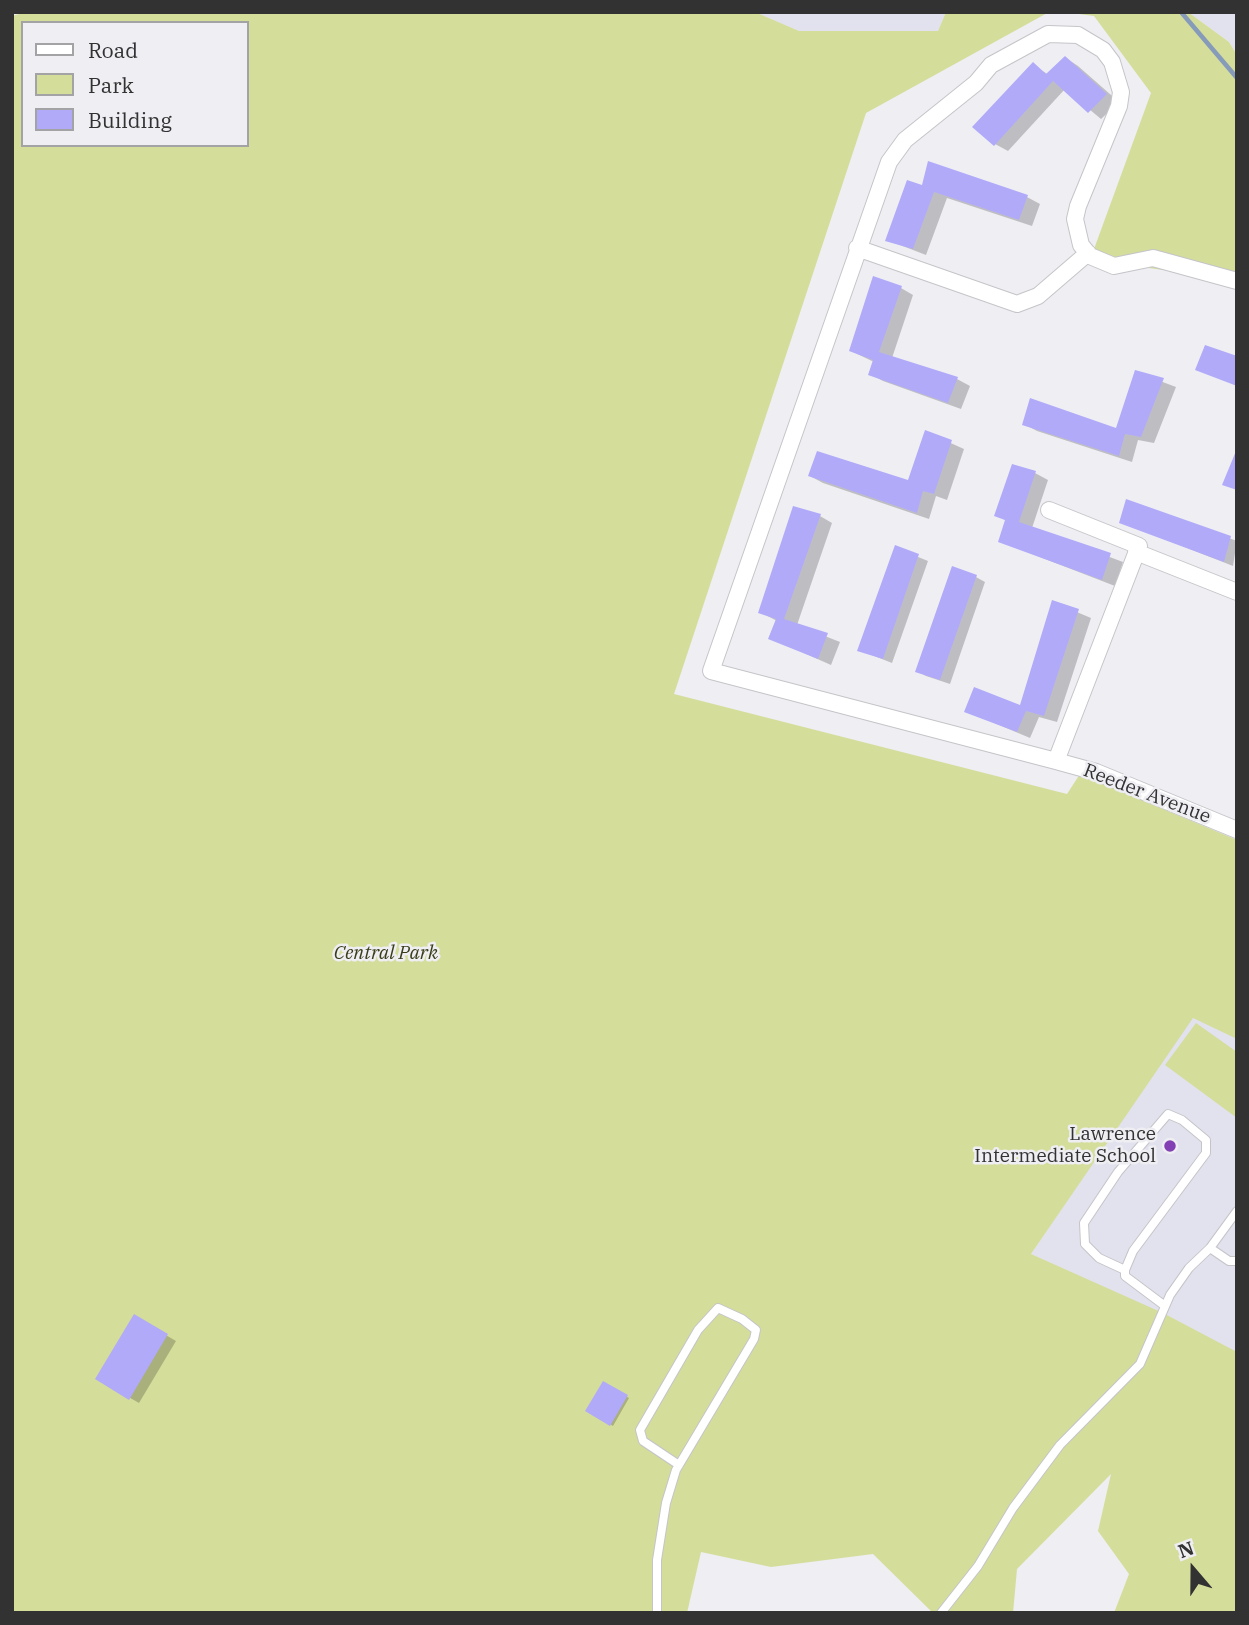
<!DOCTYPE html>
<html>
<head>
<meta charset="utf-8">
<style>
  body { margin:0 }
  #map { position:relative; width:1249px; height:1625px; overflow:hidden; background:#eeeef3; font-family:"IBM Plex Serif",serif }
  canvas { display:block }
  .frame { position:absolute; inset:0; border:14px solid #323233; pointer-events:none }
  .legend { position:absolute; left:21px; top:21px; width:228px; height:126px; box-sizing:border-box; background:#eeeef3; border:2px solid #a3a3a6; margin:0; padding:9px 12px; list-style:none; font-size:21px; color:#323233 }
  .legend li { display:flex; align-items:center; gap:14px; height:35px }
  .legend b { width:35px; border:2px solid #a3a3a6 }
  .north { position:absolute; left:1158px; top:1534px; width:70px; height:70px; -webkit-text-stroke:5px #eeeef3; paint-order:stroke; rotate:340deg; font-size:19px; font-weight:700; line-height:28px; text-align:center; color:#323233 }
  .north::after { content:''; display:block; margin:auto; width:24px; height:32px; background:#323233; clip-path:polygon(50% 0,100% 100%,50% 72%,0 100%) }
</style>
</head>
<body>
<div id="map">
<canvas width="1249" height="1625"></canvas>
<div class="frame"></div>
<ul class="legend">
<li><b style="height:9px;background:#fff"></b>Road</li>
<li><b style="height:19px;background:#d5dd9b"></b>Park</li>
<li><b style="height:19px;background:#b0aaf9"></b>Building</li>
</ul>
<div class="north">N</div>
</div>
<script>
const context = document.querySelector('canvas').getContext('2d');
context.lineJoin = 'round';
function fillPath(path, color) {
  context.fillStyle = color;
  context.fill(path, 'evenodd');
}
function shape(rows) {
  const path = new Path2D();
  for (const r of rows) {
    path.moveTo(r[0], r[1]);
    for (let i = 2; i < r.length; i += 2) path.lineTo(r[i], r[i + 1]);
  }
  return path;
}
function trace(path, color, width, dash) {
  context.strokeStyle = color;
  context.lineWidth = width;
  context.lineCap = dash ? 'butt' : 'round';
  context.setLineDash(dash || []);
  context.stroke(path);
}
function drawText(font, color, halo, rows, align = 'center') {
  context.font = font + ' "IBM Plex Serif",serif';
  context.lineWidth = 5;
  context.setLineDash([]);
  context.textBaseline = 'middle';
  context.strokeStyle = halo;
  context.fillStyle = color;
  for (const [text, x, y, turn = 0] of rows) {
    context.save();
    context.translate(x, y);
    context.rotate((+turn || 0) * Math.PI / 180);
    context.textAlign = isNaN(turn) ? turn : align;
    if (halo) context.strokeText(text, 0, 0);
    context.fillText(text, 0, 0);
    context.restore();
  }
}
fillPath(shape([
  [755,12,946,12,938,31,798,31],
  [1188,12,1237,12,1237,55,1229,42],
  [1192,1014,1237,1037,1237,1356,1031,1254]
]), '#e2e2ee');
fillPath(shape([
  [26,12,755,12,799,31,938,31,946,12,1049,12,866,113,674,694,1067,794,1080,774,1237,840,1237,1039,1193,1018,1031,1254,1163,1313,1237,1352,1237,1613,1114,1613,1129,1574,1098,1531,1111,1474,1017,1569,1013,1613,933,1613,873,1554,771,1567,701,1552,687,1613,12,1613,12,16],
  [23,23,247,23,247,145,23,145],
  [1064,12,1188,12,1229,42,1237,55,1237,280,1090,260,1151,93,1094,16],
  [1196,1023,1237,1052,1237,1118,1165,1065]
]), '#d5dd9b');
fillPath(shape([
  [1066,58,1078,66,1119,102,1101,119,1065,89,1008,151,995,144,1033,65,1049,75],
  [923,187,1027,197,1040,204,1032,226,947,198,926,255,887,240],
  [901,288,913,295,892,358,957,379,970,386,961,409,883,381,870,374,874,362,851,351],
  [1136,372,1176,387,1154,443,1138,440,1132,462,1037,431,1024,424,1117,430],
  [926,432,964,449,947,500,936,496,929,519,823,483,810,476,910,482],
  [1035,473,1048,480,1032,528,1123,562,1115,586,1001,542,1007,521,996,515],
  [1128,501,1237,541,1233,566,1121,522],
  [820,516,832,523,797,625,840,642,831,665,770,638,777,621,760,612],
  [896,548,928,561,892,663,859,650],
  [976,577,985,582,950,684,926,676,917,671],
  [1053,602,1091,618,1057,722,1039,717,1030,738,966,711,1021,707],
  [135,1317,176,1341,139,1403,97,1379],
  [604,1383,629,1398,613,1426,587,1410]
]), '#0003');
trace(shape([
  [1181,12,1237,78]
]), '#869bb9', 4.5);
fillPath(shape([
  [1065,56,1107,94,1088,113,1053,81,994,146,972,127,1033,62,1046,74],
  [928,161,1028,195,1019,220,934,192,913,249,885,241,907,180,922,185],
  [873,276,902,286,879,352,958,377,948,403,868,375,873,360,849,351],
  [1205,345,1237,356,1237,386,1195,370],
  [1135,370,1164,378,1141,437,1125,434,1119,456,1022,425,1030,398,1116,428],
  [925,430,952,440,934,494,923,491,917,513,808,476,817,451,908,480],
  [1236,451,1237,451,1237,490,1222,485],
  [1012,464,1036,471,1019,522,1111,553,1102,580,998,542,1005,520,994,516],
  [1126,499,1231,536,1224,562,1119,523],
  [793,506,821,514,784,619,828,633,818,659,768,639,776,619,758,613],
  [895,545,919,554,883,659,857,651],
  [952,566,977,575,940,680,915,672],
  [1052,600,1079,609,1044,716,1026,711,1017,732,964,712,974,687,1020,705],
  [134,1314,168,1334,129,1400,95,1379],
  [603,1381,628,1395,610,1426,585,1411]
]), '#b0aaf9');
const lane = shape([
  [1210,1248,1237,1211],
  [1125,1270,1099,1258,1085,1244,1084,1223,1118,1172,1168,1114,1182,1120,1206,1140,1206,1153,1133,1251,1125,1270,1125,1276,1165,1306],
  [657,1613,657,1560,666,1503,676,1470,679,1465,754,1339,756,1330,742,1319,718,1308,698,1330,640,1430,643,1441,679,1465],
  [941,1613,978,1566,1013,1508,1060,1445,1140,1364,1170,1295,1189,1268,1210,1248,1229,1261,1237,1261]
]);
const street = shape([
  [857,248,1017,304,1038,296,1088,253],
  [1049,510,1139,546,1056,761,711,671,889,162,905,140,976,83,991,65,1048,34,1078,35,1103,50,1112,62,1121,92,1119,106,1078,206,1075,219,1081,245,1090,256,1114,266,1153,258,1237,281],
  [1136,552,1237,592],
  [1056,761,1096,772,1237,830]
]);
trace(lane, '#c5c5c9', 10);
trace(street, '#c5c5c9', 18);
trace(lane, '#fff', 8);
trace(street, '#fff', 16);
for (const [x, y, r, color] of [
  [1170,1146,7,"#8340b4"]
]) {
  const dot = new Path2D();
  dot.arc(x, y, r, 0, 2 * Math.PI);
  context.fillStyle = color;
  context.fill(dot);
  trace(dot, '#eeeef3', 2.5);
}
drawText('19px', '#323233', '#eeeef3', [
  ["Reeder Avenue",1147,794,21]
]);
drawText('italic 19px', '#3a3d18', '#eeeef3', [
  ["Central Park",386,954]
]);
drawText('19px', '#323233', '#eeeef3', [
  ["Lawrence",1156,1135],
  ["Intermediate School",1156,1157]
], 'right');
</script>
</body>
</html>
